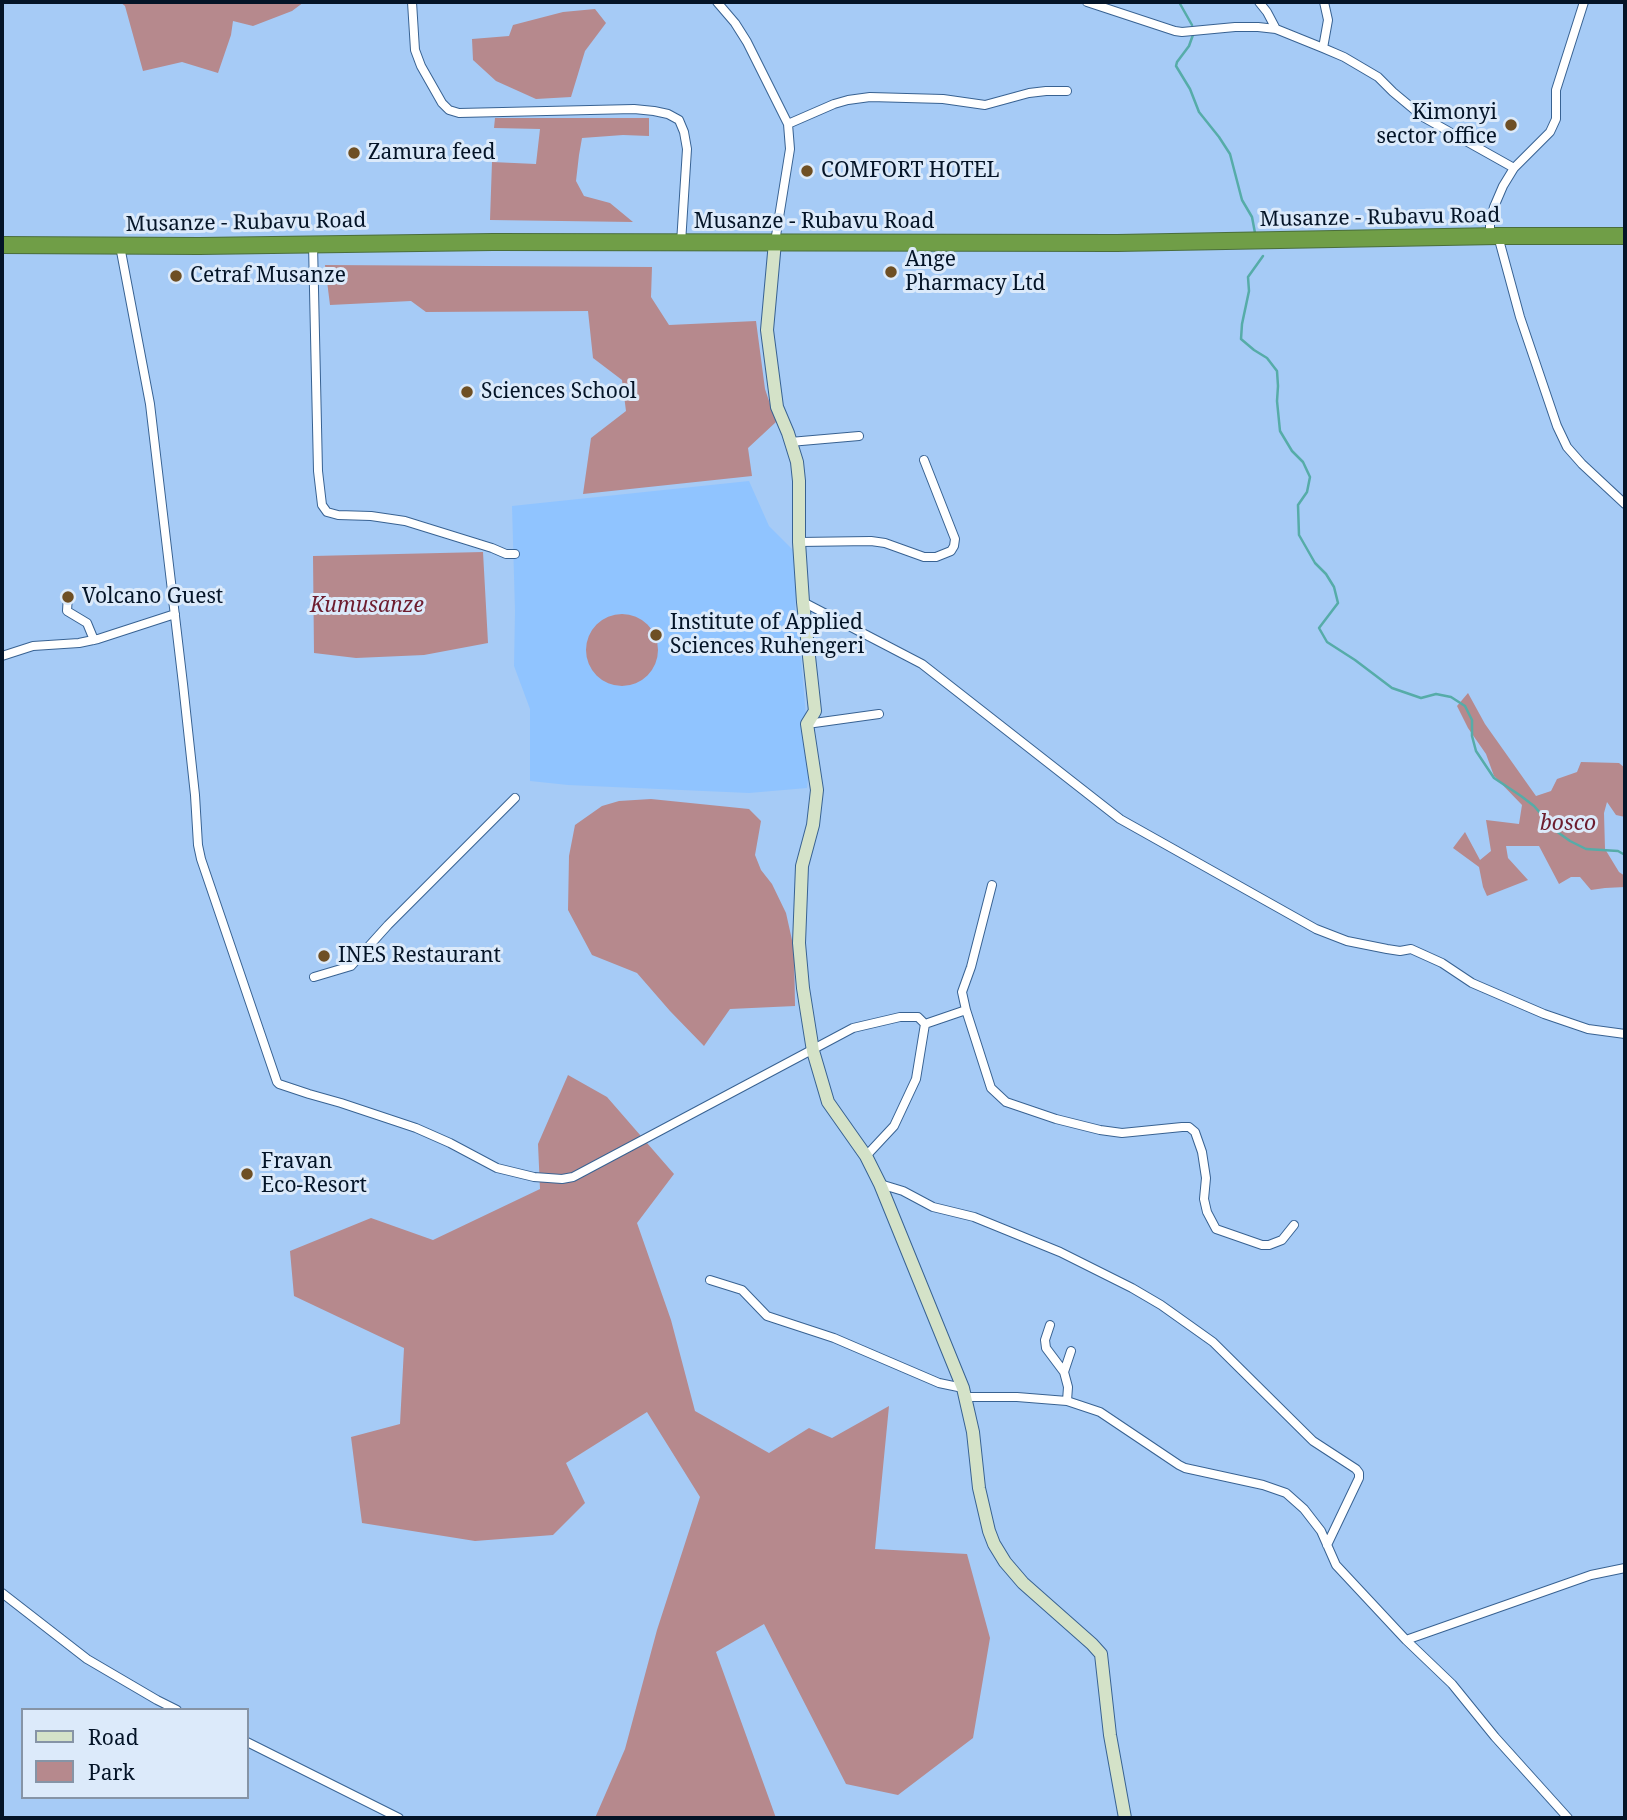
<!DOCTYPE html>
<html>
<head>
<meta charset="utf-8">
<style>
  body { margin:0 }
  #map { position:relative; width:1627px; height:1820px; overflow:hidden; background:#a6cbf6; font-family:"Noto Serif",serif }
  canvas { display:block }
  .frame { position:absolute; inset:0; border:4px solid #041427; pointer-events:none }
  .legend { position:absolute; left:21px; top:1708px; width:228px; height:91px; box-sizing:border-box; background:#dceafa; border:2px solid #8694a6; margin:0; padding:9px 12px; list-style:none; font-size:21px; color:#041427 }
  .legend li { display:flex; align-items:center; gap:14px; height:35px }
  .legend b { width:35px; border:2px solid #8694a6 }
</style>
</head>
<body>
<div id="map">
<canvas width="1627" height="1820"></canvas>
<div class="frame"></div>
<ul class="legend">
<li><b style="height:9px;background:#d4e2c8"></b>Road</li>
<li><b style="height:19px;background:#b6898d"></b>Park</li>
</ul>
</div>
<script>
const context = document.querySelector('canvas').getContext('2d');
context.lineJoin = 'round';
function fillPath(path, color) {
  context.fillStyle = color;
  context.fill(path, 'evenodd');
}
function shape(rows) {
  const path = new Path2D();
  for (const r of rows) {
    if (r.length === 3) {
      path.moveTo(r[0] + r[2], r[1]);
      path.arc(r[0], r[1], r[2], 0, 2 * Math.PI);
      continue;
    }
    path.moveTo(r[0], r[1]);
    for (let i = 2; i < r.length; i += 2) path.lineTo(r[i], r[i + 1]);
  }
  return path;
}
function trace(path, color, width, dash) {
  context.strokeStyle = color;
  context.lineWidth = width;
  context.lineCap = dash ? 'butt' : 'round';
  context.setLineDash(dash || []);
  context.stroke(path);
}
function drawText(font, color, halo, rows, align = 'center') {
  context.font = font + ' "Noto Serif",serif';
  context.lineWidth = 6;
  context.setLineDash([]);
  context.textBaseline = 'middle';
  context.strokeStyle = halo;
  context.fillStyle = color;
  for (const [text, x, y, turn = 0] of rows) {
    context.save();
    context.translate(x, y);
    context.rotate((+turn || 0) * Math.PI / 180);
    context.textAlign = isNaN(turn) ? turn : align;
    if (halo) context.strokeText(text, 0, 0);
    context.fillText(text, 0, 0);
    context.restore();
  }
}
fillPath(shape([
  [749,481,769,526,796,553,797,574,795,613,801,658,810,763,807,788,749,793,568,785,530,781,530,709,514,666,515,611,512,506]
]), '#90c4ff');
fillPath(shape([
  [120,2,304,2,292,11,253,26,233,21,231,35,218,73,182,62,143,71,125,6],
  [595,9,606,23,585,51,571,97,536,99,496,81,473,60,472,39,509,36,513,25,563,12],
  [495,118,649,118,649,136,623,135,582,138,579,155,576,181,584,196,610,203,633,222,490,220,492,162,536,164,540,129,494,128],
  [325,265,652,267,651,297,669,325,756,321,765,389,776,422,748,448,752,476,583,494,591,438,626,411,622,380,593,358,588,311,426,312,411,301,330,305],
  [483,552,488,643,424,655,356,658,314,653,313,556],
  [622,650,36],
  [1468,693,1485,724,1536,796,1551,791,1557,779,1577,772,1581,762,1619,763,1625,768,1625,817,1616,815,1607,802,1604,813,1605,849,1619,872,1625,876,1625,887,1605,888,1591,890,1580,877,1571,877,1559,884,1539,846,1506,846,1508,858,1528,880,1487,896,1483,887,1479,867,1453,848,1465,832,1480,860,1491,851,1486,820,1519,824,1522,805,1494,776,1486,754,1468,728,1457,706],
  [651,799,749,809,761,821,755,855,761,870,772,884,786,913,794,949,795,1006,730,1009,704,1046,670,1011,637,973,592,955,568,910,569,856,575,825,602,806,619,801],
  [568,1075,607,1097,674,1174,637,1223,671,1320,695,1411,769,1453,809,1428,832,1438,889,1406,875,1549,967,1554,990,1638,973,1738,898,1795,846,1784,764,1624,716,1652,776,1818,595,1818,625,1749,657,1630,700,1497,647,1412,566,1463,585,1503,553,1535,475,1541,362,1523,351,1437,400,1424,404,1348,294,1296,290,1251,371,1218,433,1240,540,1189,538,1144]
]), '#b6898d');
trace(shape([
  [1179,2,1192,25],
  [1194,32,1189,46,1177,62,1176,66,1190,89,1199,112,1219,137,1230,154,1242,200,1252,217,1255,233],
  [1263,256,1248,277,1249,291,1242,324,1241,339,1254,350,1267,358,1277,371,1278,386,1277,401,1280,431,1292,451,1303,462,1310,477,1307,492,1298,505,1299,535,1315,563,1326,574,1334,587,1338,603,1319,628,1327,642,1355,660,1392,688,1421,698,1436,694,1451,697,1465,706,1472,720,1472,736,1476,751,1494,778,1521,796,1534,806,1556,831,1570,841,1586,849,1618,851,1625,855]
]), '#56aca8', 2.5);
const street = shape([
  [412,2,415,50,421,66,442,103,449,110,459,113,634,109,654,111,668,114,679,120,684,132,687,149,681,243],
  [717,2,735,23,747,42,788,124,790,149,775,242],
  [1087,2,1175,31,1182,32,1235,27,1258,27,1276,29,1323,48,1344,57,1378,77,1393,92,1423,117,1514,168],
  [1259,2,1267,12,1276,29],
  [1584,2,1556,90,1556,119,1550,132,1514,168,1503,186,1494,207,1490,222,1490,231,1498,236,1520,317,1557,426,1567,447,1582,464,1625,504],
  [1323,48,1328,20,1324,2],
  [788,124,834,104,848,100,870,97,943,99,985,105,1029,93,1046,91,1067,91],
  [313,244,318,471,322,505,327,512,338,515,371,516,405,521,492,548,506,554,515,554],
  [120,246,150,404,183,684,195,795,198,845,201,859,277,1082,279,1084,309,1094,341,1103,416,1128,450,1143,497,1168,534,1177,562,1179,573,1177,853,1028,900,1017,918,1017,925,1024],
  [790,442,859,436],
  [799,542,871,541,885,543,924,557,936,557,951,551,954,546,955,539,924,460],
  [68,595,67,611,87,623,94,640],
  [803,602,922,664,1120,819,1316,929,1347,941,1387,949,1400,951,1411,949,1442,963,1472,983,1544,1014,1588,1029,1625,1034],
  [2,656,33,646,79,643,98,639,175,614],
  [807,724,879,714],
  [314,977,351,966,388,925,515,798],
  [966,1010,991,1088,1006,1102,1056,1119,1100,1130,1122,1133,1182,1127,1189,1127,1195,1132,1202,1152,1206,1178,1204,1199,1207,1212,1216,1229,1262,1245,1269,1245,1282,1240,1294,1225],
  [866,1156,894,1126,916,1079,925,1024,966,1010,962,992,971,967,992,885],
  [880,1184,903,1191,933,1207,974,1217,1060,1252,1132,1288,1161,1305,1213,1342,1313,1441,1356,1469,1359,1473,1359,1478,1327,1545],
  [710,1280,742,1290,767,1316,834,1338,939,1383,963,1388],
  [1050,1325,1045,1340,1046,1348,1064,1372],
  [966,1397,1017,1397,1067,1401,1100,1412,1179,1465,1185,1468,1263,1485,1286,1493,1304,1509,1321,1531,1336,1565,1406,1640,1452,1684,1495,1737,1568,1818],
  [1067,1401,1068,1387,1064,1372,1071,1351],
  [2,1593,87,1659,157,1700,177,1710],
  [1406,1640,1591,1575,1625,1568],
  [247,1742,399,1818]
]);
const secondary = shape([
  [775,242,767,330,777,407,788,433,797,462,799,481,799,542,803,602,815,711,807,724,817,790,813,825,802,866,799,943,803,988,813,1051,828,1102,866,1156,880,1184,963,1388,973,1432,979,1488,989,1531,994,1544,1005,1562,1023,1583,1092,1644,1101,1654,1110,1735,1125,1818]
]);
const highway = shape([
  [2,245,199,246,493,242,1117,243,1498,236,1625,236]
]);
trace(street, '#386292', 10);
trace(secondary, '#386292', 14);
trace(highway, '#4a6e3c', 18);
trace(street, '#fff', 8);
trace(secondary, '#d4e2c8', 12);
trace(highway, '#709e47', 16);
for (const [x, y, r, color] of [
  [1511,125,7,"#6e4f24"],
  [354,153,7,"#6e4f24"],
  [807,171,7,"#6e4f24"],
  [891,272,7,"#6e4f24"],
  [176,276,7,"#6e4f24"],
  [467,392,7,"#6e4f24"],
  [68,597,7,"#6e4f24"],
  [656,635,7,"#6e4f24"],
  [324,956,7,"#6e4f24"],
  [247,1174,7,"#6e4f24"]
]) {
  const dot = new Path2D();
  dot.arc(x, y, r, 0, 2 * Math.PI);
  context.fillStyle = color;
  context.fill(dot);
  trace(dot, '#dceafa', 2.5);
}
drawText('21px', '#041427', '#dceafa', [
  ["Kimonyi",1497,113,"right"],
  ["sector office",1497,137,"right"],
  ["Zamura feed",368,153],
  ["COMFORT HOTEL",821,171],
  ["Ange",905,260],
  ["Pharmacy Ltd",905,284],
  ["Cetraf Musanze",190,276],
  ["Sciences School",481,392],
  ["Volcano Guest",82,597],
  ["Institute of Applied",670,623],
  ["Sciences Ruhengeri",670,647],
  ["INES Restaurant",338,956],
  ["Fravan",261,1162],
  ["Eco-Resort",261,1186]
], 'left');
drawText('21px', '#041427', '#dceafa', [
  ["Musanze - Rubavu Road",1380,218,-1],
  ["Musanze - Rubavu Road",814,222],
  ["Musanze - Rubavu Road",246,223,-1]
]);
drawText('italic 21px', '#6d1c2e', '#dceafa', [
  ["Kumusanze",367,606],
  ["bosco",1568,824]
]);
</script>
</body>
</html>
